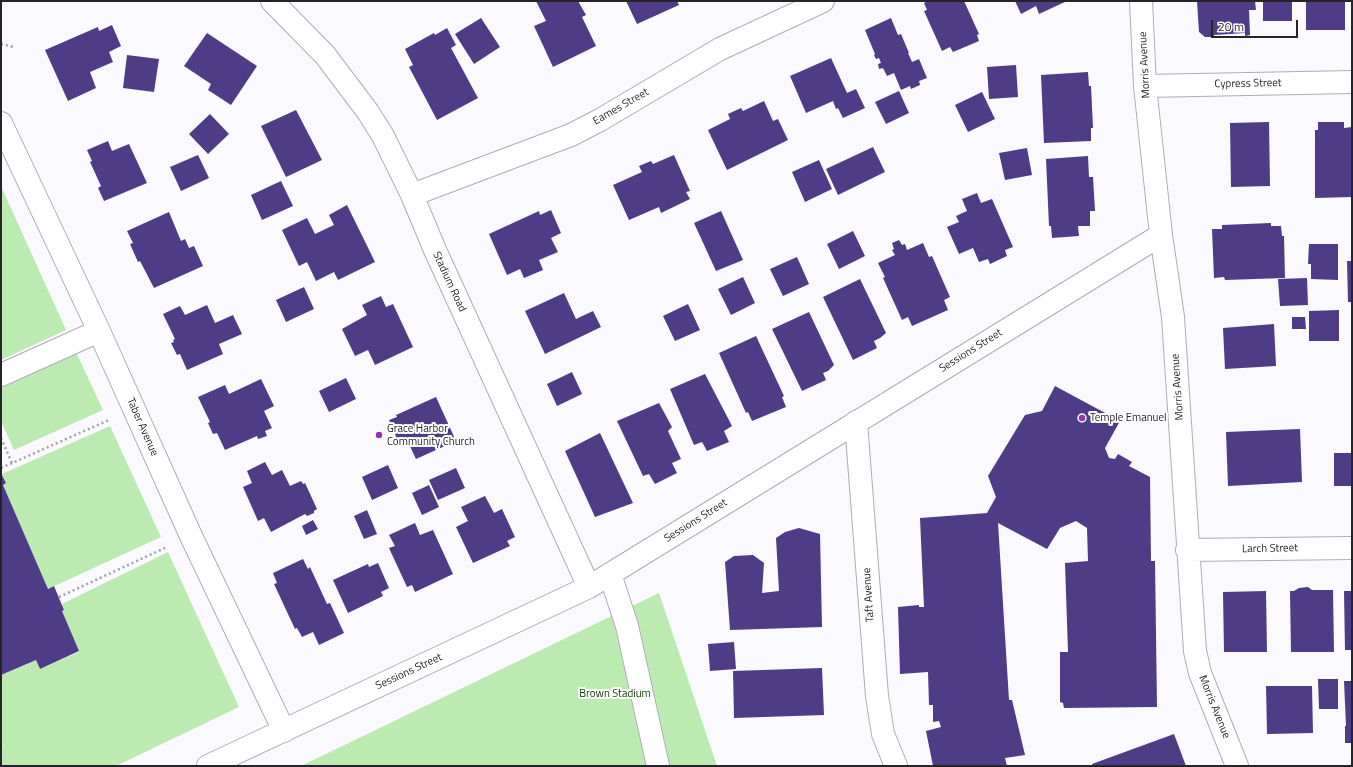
<!DOCTYPE html>
<html>
<head>
<meta charset="utf-8">
<style>
  body { margin:0 }
  #map { position:relative; width:1353px; height:767px; overflow:hidden; background:#faf9fe; font-family:"Titillium Web",sans-serif }
  canvas { display:block }
  .frame { position:absolute; inset:0; border:2px solid #252428; pointer-events:none }
  .scale { position:absolute; left:1211px; top:20px; width:87px; height:18px; box-sizing:border-box; border:2px solid #252428; border-top:0; padding-left:5px; font-size:12px; line-height:14px; white-space:nowrap; color:#252428; -webkit-text-stroke:3px #fff; paint-order:stroke }
</style>
</head>
<body>
<div id="map">
<canvas width="1353" height="767"></canvas>
<div class="frame"></div>
<div class="scale">20 m</div>
</div>
<script>
const context = document.querySelector('canvas').getContext('2d');
context.lineJoin = 'round';
function fillPath(path, color) {
  context.fillStyle = color;
  context.fill(path, 'evenodd');
}
function shape(rows) {
  const path = new Path2D();
  for (const r of rows) {
    path.moveTo(r[0], r[1]);
    for (let i = 2; i < r.length; i += 2) path.lineTo(r[i], r[i + 1]);
  }
  return path;
}
function trace(path, color, width, dash) {
  context.strokeStyle = color;
  context.lineWidth = width;
  context.lineCap = dash ? 'butt' : 'round';
  context.setLineDash(dash || []);
  context.stroke(path);
}
function drawText(font, color, halo, rows, align = 'center') {
  context.font = font + ' "Titillium Web",sans-serif';
  context.lineWidth = 4;
  context.setLineDash([]);
  context.textBaseline = 'middle';
  context.strokeStyle = halo;
  context.fillStyle = color;
  for (const [text, x, y, turn = 0] of rows) {
    context.save();
    context.translate(x, y);
    context.rotate((+turn || 0) * Math.PI / 180);
    context.textAlign = isNaN(turn) ? turn : align;
    if (halo) context.strokeText(text, 0, 0);
    context.fillText(text, 0, 0);
    context.restore();
  }
}
fillPath(shape([
  [1,186,66,330,1,360],
  [76,352,103,410,14,450,1,421,1,386],
  [110,426,161,537,48,589,3,485,6,483,2,474],
  [168,552,239,707,116,766,1,766,1,749,3,745,1,744,1,675,36,660,40,669,79,652,62,611,64,610,62,604],
  [659,593,717,766,301,766]
]), '#bcebb1');
fillPath(shape([
  [536,1,578,1,586,15,582,17,596,46,553,67,534,26,546,21],
  [626,1,677,1,679,5,637,24],
  [928,1,964,1,979,34,977,35,979,41,953,52,950,47,942,51,924,11,927,10,924,3],
  [1015,1,1067,1,1039,14,1036,6,1021,14],
  [1197,1,1255,1,1256,10,1249,10,1250,35,1245,36,1245,33,1214,35,1214,37,1205,37,1199,32],
  [1263,1,1292,1,1292,21,1263,21],
  [1306,1,1345,1,1345,30,1306,30],
  [481,18,500,47,474,64,455,34],
  [891,18,898,35,901,34,909,53,908,53,912,62,919,59,927,78,919,81,920,85,911,89,910,86,901,90,894,73,887,76,883,68,879,69,878,64,881,63,879,58,876,59,874,55,875,54,865,30],
  [112,25,121,46,109,52,113,62,90,72,96,88,68,101,45,50,98,27,99,31],
  [447,28,456,45,451,48,478,98,437,120,409,67,413,65,405,49,434,33,435,35],
  [207,33,257,66,231,105,208,90,211,84,184,66],
  [127,55,159,59,154,92,123,88],
  [831,58,847,93,856,89,865,108,843,118,838,108,836,109,833,101,806,113,790,76],
  [1016,65,1018,97,989,99,987,67],
  [1088,72,1089,86,1091,86,1093,128,1091,128,1091,141,1044,143,1041,75],
  [899,91,909,113,886,124,875,102],
  [982,92,995,119,968,132,955,105],
  [764,101,773,121,778,119,788,140,727,170,708,130,730,119,728,114,741,108,743,111],
  [296,110,322,160,286,177,261,126],
  [210,114,229,134,208,154,189,134],
  [1269,122,1270,186,1231,187,1230,123],
  [1318,122,1344,122,1344,128,1352,127,1352,197,1315,198,1315,130,1318,130],
  [108,141,112,151,129,144,147,183,104,201,98,188,101,186,90,162,92,161,87,150],
  [873,147,885,172,838,195,826,169],
  [1027,148,1032,175,1005,180,999,153],
  [198,155,209,178,181,191,170,167],
  [674,155,690,191,686,192,690,199,661,213,659,207,629,220,613,185,642,172,639,166,651,161,653,164],
  [1088,156,1089,177,1093,177,1095,211,1090,211,1090,226,1078,226,1079,236,1052,238,1051,226,1049,226,1046,159],
  [819,160,832,189,805,202,792,172],
  [281,181,293,206,262,220,251,195],
  [977,193,981,203,992,199,1013,247,1005,250,1007,256,990,264,988,259,979,262,973,248,959,254,947,227,959,222,956,216,967,211,962,199],
  [347,205,375,262,338,280,334,272,316,281,307,262,299,266,282,230,307,218,315,234,334,225,329,215],
  [551,210,561,233,551,238,558,252,539,260,543,270,524,278,520,269,507,275,489,234,539,211,540,215],
  [721,211,743,260,716,271,694,223],
  [169,212,181,241,185,239,189,248,194,246,203,266,154,288,140,261,138,262,130,244,133,243,127,231],
  [1271,223,1271,226,1281,226,1282,236,1284,236,1285,278,1225,280,1224,277,1214,278,1212,229,1222,229,1222,225],
  [853,231,865,256,839,269,827,244],
  [899,240,902,245,905,244,907,250,923,243,929,257,932,256,950,297,944,300,948,310,912,326,908,317,902,320,883,278,885,277,878,263,895,255,892,250,894,249,892,243],
  [1309,244,1338,244,1338,280,1311,279,1311,264,1308,264],
  [797,257,809,284,783,296,770,269],
  [1347,261,1352,261,1352,302,1348,302],
  [743,277,755,303,731,315,718,289],
  [1307,278,1308,305,1280,306,1278,279],
  [860,279,886,333,880,338,874,341,877,348,853,360,823,297],
  [304,287,314,309,286,322,276,300],
  [564,293,576,319,593,311,601,327,545,354,525,311],
  [381,296,386,307,393,304,413,347,375,365,368,350,355,356,342,329,367,315,362,305],
  [688,304,700,330,675,341,663,316],
  [207,305,215,323,233,315,242,334,219,344,223,354,187,370,180,354,177,355,171,343,174,342,173,340,175,339,163,314,180,306,185,315],
  [1339,310,1339,341,1309,341,1309,311],
  [809,312,834,365,828,371,823,373,826,380,802,391,772,329],
  [1292,317,1305,317,1306,329,1292,329],
  [1274,324,1276,366,1225,369,1223,328],
  [756,336,784,396,782,397,786,407,752,421,748,412,746,413,719,353],
  [572,372,582,394,557,406,547,384],
  [705,374,732,426,724,431,729,442,707,451,702,442,694,445,670,389],
  [346,378,356,399,329,412,319,391],
  [261,379,274,406,264,411,272,428,265,431,267,436,258,439,257,436,225,450,217,433,213,434,208,423,210,422,198,397,225,385,229,394],
  [1055,386,1120,421,1105,448,1109,458,1115,459,1118,454,1132,462,1129,466,1150,477,1151,561,1155,561,1157,707,1064,708,1063,703,1060,702,1060,652,1068,652,1065,563,1088,561,1087,528,1076,521,1060,528,1047,549,998,523,1009,700,1012,700,1025,755,1005,758,1007,766,933,766,926,731,941,727,939,721,933,722,933,705,929,705,928,672,900,674,898,607,919,605,919,607,924,607,920,518,987,513,996,497,988,476,1025,415,1042,411],
  [436,397,456,441,416,459,408,442,400,446,389,420,397,417,396,415],
  [659,403,672,427,668,431,681,459,672,463,677,473,655,484,649,474,643,476,617,421],
  [1300,429,1302,482,1228,486,1226,432],
  [600,433,633,503,595,517,565,451],
  [1334,453,1352,453,1352,486,1334,486],
  [265,462,272,475,282,470,290,486,301,481,303,484,305,483,317,509,314,511,314,513,307,516,305,514,271,532,264,518,258,521,243,487,252,483,247,471],
  [388,465,398,488,372,500,362,477],
  [456,468,465,488,438,500,429,480],
  [1,473,6,483,3,485,48,589,54,586,64,610,62,611,79,651,40,669,36,660,1,675],
  [429,485,439,507,422,515,412,493],
  [485,496,494,513,502,509,515,537,507,541,510,546,473,563,456,527,468,521,461,507],
  [367,510,377,534,364,539,354,516],
  [313,520,318,529,306,535,302,526],
  [415,523,420,535,433,530,453,574,415,592,412,585,407,587,389,548,395,546,389,535],
  [799,528,820,534,822,627,730,630,725,562,734,556,753,555,764,563,762,593,779,591,776,538,785,532],
  [303,559,308,569,310,567,327,604,330,603,344,633,319,645,313,632,302,637,297,628,295,629,274,584,277,583,273,573],
  [378,563,389,588,381,592,383,596,348,613,333,580,368,564,369,567],
  [1308,587,1312,590,1333,590,1334,652,1291,652,1290,591,1294,591,1299,588],
  [1266,591,1267,652,1224,652,1223,592],
  [1344,591,1352,591,1352,650,1345,650],
  [734,642,736,669,710,671,708,644],
  [822,668,824,715,734,718,733,671],
  [1318,679,1338,679,1338,709,1319,709],
  [1344,681,1352,681,1352,743,1345,743,1345,726,1346,726],
  [1266,686,1312,686,1313,733,1267,734],
  [1174,734,1186,766,1093,766,1092,764]
]), '#4e3c87');
const minor = shape([
  [272,1,325,55,368,112,383,136,412,195,435,250,589,587],
  [1141,1,1145,86,1161,235,1173,317,1195,651,1200,673,1237,766],
  [1145,86,1352,82],
  [1,123,99,331,191,536,284,731],
  [412,195,571,135,600,120,720,49,823,1],
  [1,375,99,331],
  [856,422,877,696,883,734,896,766],
  [1187,550,1352,548],
  [610,574,627,626,658,766],
  [208,766,589,587,1161,235]
]);
trace(minor, '#aeadb6', 24);
trace(shape([
  [1,44,14,47],
  [1,438,12,463],
  [1,468,109,420],
  [59,597,167,547]
]), '#a2a1a5', 2.5, [2, 3]);
trace(minor, '#fff', 22);
for (const [x, y, r, color] of [
  [1082,418,4,"#8f38a5"],
  [379,435,4,"#8f38a5"]
]) {
  const dot = new Path2D();
  dot.arc(x, y, r, 0, 2 * Math.PI);
  context.fillStyle = color;
  context.fill(dot);
  trace(dot, '#fff', 1.5);
}
drawText('11px', '#252428', '#fff', [
  ["Morris Avenue",1145,65,-93],
  ["Cypress Street",1248,84,-1],
  ["Eames Street",621,107,-30],
  ["Stadium Road",449,282,65],
  ["Sessions Street",971,351,-32],
  ["Morris Avenue",1178,387,-94],
  ["Taber Avenue",142,427,66],
  ["Sessions Street",696,521,-32],
  ["Larch Street",1270,549,-1],
  ["Taft Avenue",869,595,-94],
  ["Sessions Street",409,672,-25],
  ["Morris Avenue",1214,707,68]
]);
drawText('11px', '#252428', '#fff', [
  ["Temple Emanuel",1090,418],
  ["Grace Harbor",387,429],
  ["Community Church",387,442]
], 'left');
drawText('11px', '#0d3703', '#fff', [
  ["Brown Stadium",615,694]
]);
</script>
</body>
</html>
